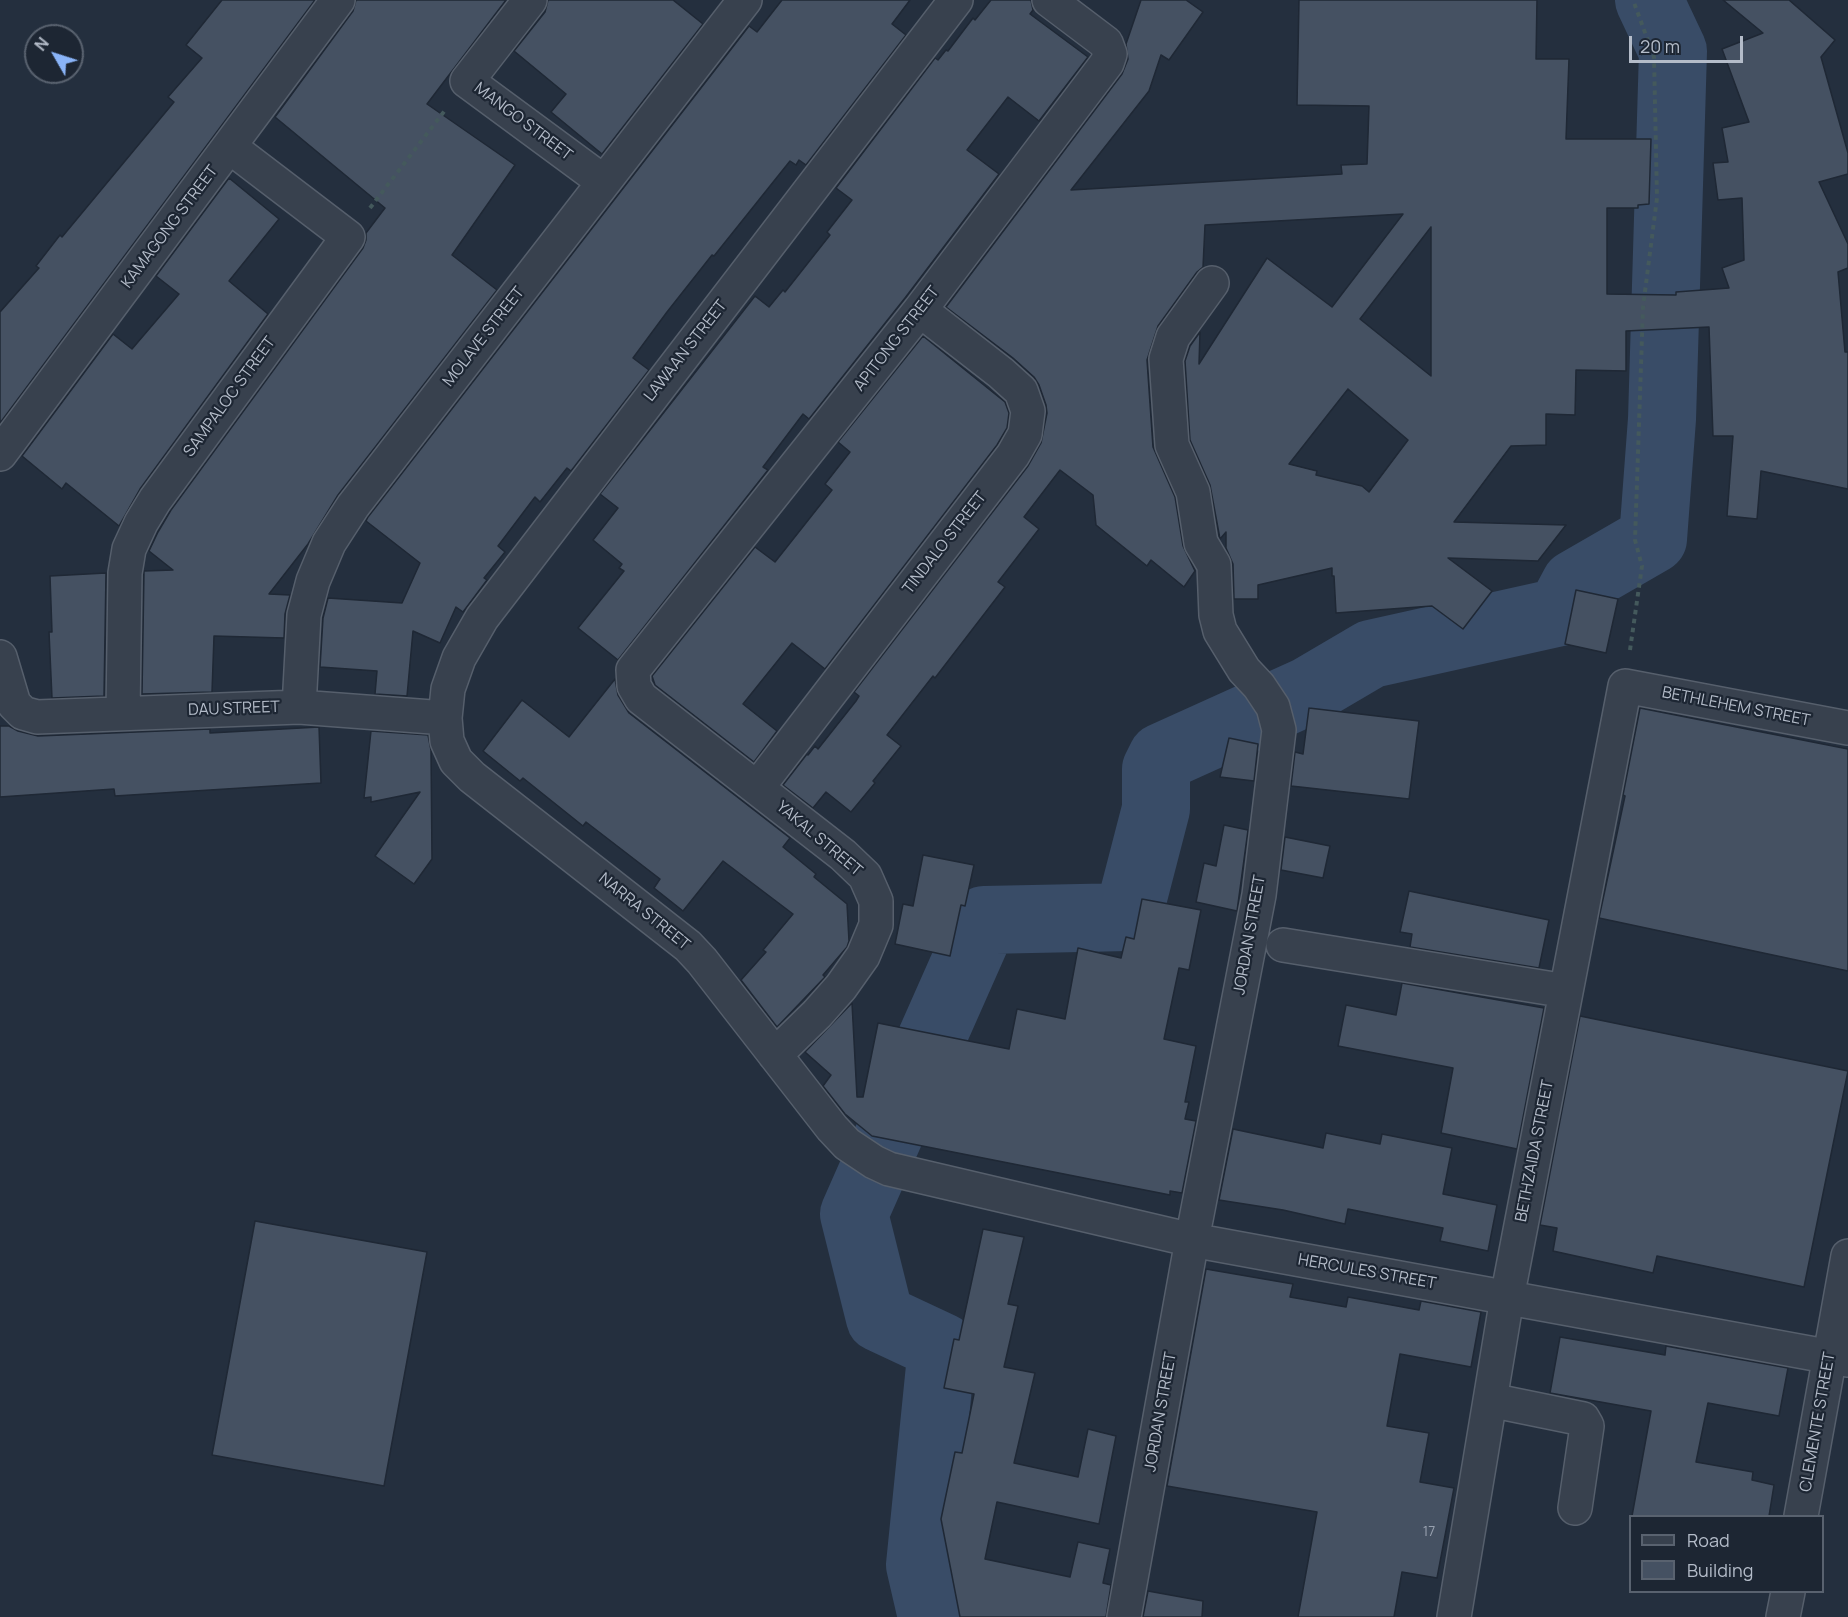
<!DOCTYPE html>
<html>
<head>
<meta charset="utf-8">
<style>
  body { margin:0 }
  #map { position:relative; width:1848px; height:1617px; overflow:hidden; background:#242f3e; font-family:Manrope,sans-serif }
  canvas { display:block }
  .legend { position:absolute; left:1629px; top:1515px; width:195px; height:78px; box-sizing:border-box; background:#1d2633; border:2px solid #59626f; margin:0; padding:8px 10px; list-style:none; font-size:18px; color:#b4bcc9 }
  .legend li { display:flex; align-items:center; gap:12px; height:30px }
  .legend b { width:30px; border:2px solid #59626f }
  .north { position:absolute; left:24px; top:24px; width:60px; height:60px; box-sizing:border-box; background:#1d2633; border:2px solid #59626f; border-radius:50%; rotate:309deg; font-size:16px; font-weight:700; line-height:24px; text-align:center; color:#b4bcc9 }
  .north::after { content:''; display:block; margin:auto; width:21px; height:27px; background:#8ab4f8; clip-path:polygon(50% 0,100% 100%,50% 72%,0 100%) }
  .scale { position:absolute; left:1629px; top:36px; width:114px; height:27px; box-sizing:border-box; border:3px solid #b4bcc9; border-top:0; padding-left:8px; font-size:18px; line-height:21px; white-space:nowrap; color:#b4bcc9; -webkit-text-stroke:4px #1d2633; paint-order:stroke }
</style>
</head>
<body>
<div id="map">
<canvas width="1848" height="1617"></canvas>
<ul class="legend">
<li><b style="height:8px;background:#38414e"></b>Road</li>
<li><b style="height:16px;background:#455162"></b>Building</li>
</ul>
<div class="north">N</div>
<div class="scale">20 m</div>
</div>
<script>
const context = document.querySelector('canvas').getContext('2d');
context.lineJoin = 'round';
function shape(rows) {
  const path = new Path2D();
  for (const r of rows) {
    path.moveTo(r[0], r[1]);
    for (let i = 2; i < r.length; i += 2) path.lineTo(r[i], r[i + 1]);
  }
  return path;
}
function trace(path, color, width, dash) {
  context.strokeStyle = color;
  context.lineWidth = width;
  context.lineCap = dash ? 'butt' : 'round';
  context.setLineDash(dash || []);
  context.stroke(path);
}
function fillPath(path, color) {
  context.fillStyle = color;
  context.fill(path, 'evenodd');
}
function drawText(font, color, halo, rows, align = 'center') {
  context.font = font + ' Manrope,sans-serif';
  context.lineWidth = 4.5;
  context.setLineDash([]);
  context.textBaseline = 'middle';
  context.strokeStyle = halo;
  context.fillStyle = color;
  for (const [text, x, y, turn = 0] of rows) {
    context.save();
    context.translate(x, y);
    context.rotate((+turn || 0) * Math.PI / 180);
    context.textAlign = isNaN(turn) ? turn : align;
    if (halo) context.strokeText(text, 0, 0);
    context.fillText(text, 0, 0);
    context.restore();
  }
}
trace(shape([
  [932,1617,920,1565,942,1347,880,1318,854,1214,930,1042,984,920,1128,917,1156,809,1156,769,1162,757,1308,691,1371,654,1560,612,1575,584,1653,539,1662,419,1673,51,1649,0]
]), '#394c67', 68);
const building = shape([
  [222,0,315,0,0,423,0,312,39,268,36,266,60,235,62,237,174,102,168,97,202,58,186,45,222,0],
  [356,0,506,0,427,104,515,165,452,255,497,290,338,495,308,544,269,594,290,595,285,614,284,638,214,636,212,692,142,694,144,571,173,570,149,551,158,532,171,510,363,248,366,240,366,233,385,208,275,117,353,11,356,0],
  [548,0,673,0,703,24,602,154,551,112,566,94,514,51,545,12,548,0],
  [782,0,910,0,892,24,906,35,806,165,799,160,796,165,790,161,714,256,712,255,667,312,633,358,649,370,571,471,567,468,540,502,535,497,498,546,505,552,484,578,487,580,463,612,456,607,440,643,413,631,407,696,375,694,377,671,320,667,323,618,328,598,402,603,420,563,366,521,368,517,732,48,749,26,757,32,782,0],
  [991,0,1031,0,1033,10,1030,14,1088,57,1039,121,1008,97,967,150,999,174,905,298,809,419,803,414,763,467,768,470,618,660,578,628,624,571,619,568,622,564,593,540,618,508,600,494,755,296,769,307,783,290,785,292,830,235,827,232,852,200,836,188,935,58,938,60,946,50,948,51,973,18,975,20,991,0],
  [1141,0,1186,0,1203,12,1169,60,1161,55,1149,91,1071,190,1342,174,1341,165,1367,164,1369,106,1297,105,1299,0,1537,0,1536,59,1569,59,1566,139,1651,139,1649,204,1638,205,1638,208,1607,208,1607,294,1676,295,1676,292,1729,288,1722,268,1744,260,1742,198,1718,200,1713,163,1728,162,1722,128,1749,122,1722,49,1763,33,1723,0,1789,0,1835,40,1821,57,1848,153,1848,174,1819,182,1848,244,1848,268,1838,272,1845,352,1848,352,1848,489,1761,471,1757,519,1727,516,1733,436,1713,436,1709,327,1626,331,1626,371,1576,370,1575,415,1546,414,1546,445,1511,446,1454,522,1566,525,1538,561,1448,558,1492,591,1463,629,1432,606,1336,613,1334,576,1332,576,1332,568,1258,585,1258,599,1234,599,1233,564,1226,548,1226,532,1220,539,1210,485,1190,440,1185,361,1190,346,1200,332,1199,364,1267,258,1332,307,1403,214,1205,225,1203,267,1197,272,1158,326,1147,360,1153,447,1175,497,1183,546,1195,571,1184,587,1151,560,1147,566,1096,525,1093,495,1060,470,1024,517,1039,529,998,582,1005,587,935,678,933,676,887,735,901,746,873,781,875,783,851,812,826,792,813,808,783,785,807,754,808,755,815,746,818,749,856,701,859,696,854,692,1028,466,1041,443,1047,413,1046,405,1039,385,1034,377,1013,358,946,307,1122,74,1128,59,1126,44,1141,0],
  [1431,227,1431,376,1360,319,1431,227],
  [1348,389,1408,440,1369,492,1362,486,1316,475,1317,471,1289,464,1348,389],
  [229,178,279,219,229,281,268,314,140,489,119,526,66,483,62,489,22,456,113,334,132,349,179,294,156,276,229,178],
  [923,336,1005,402,1009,413,1007,428,997,445,825,669,792,643,743,704,777,731,754,762,655,685,652,676,755,547,775,562,832,490,825,484,850,452,838,442,923,336],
  [106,573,104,696,52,698,49,632,52,632,50,576,106,573],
  [1576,590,1618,599,1606,653,1565,644,1576,590],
  [615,679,618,695,629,713,790,838,783,847,816,874,814,877,847,904,849,941,847,947,823,975,825,977,777,1027,741,980,766,952,763,950,793,914,723,861,683,911,654,888,660,879,586,822,583,826,523,778,520,781,483,751,522,700,569,737,615,679],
  [1309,708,1419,721,1409,799,1291,786,1295,752,1303,754,1309,708],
  [1640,708,1848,749,1848,971,1599,918,1625,796,1623,795,1640,708],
  [0,726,9,726,18,731,38,736,210,729,210,733,319,727,321,783,115,796,114,789,0,797,0,726],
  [371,731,428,735,431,750,432,859,414,884,375,856,420,792,371,802,371,797,364,798,371,731],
  [1229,738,1258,744,1254,781,1220,777,1229,738],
  [1224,825,1248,830,1237,911,1196,902,1204,863,1216,866,1224,825],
  [1285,837,1330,846,1323,878,1281,870,1285,837],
  [923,855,974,865,965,906,961,905,950,956,895,944,903,904,913,906,923,855],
  [1409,891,1549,920,1539,968,1410,947,1412,934,1400,932,1409,891],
  [1142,899,1201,910,1189,970,1179,968,1164,1039,1196,1046,1185,1102,1189,1102,1185,1119,1196,1121,1182,1193,1170,1191,1170,1195,872,1136,845,1114,823,1086,831,1075,805,1052,852,1003,857,1097,863,1097,878,1023,1009,1049,1017,1009,1065,1019,1078,948,1121,958,1126,937,1134,939,1142,899],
  [1402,983,1544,1008,1517,1149,1441,1133,1453,1068,1338,1046,1346,1005,1396,1015,1402,983],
  [1580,1016,1848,1071,1804,1287,1657,1256,1653,1273,1553,1251,1557,1228,1540,1225,1580,1016],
  [1233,1129,1323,1148,1326,1133,1380,1144,1382,1134,1452,1148,1443,1194,1497,1205,1488,1251,1440,1241,1443,1228,1348,1209,1345,1224,1283,1210,1219,1200,1233,1129],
  [255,1221,427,1252,384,1486,212,1455,255,1221],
  [983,1229,1024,1237,1008,1304,1018,1306,1004,1367,1035,1373,1014,1463,1078,1477,1088,1429,1116,1436,1099,1524,997,1502,985,1559,1070,1577,1078,1542,1110,1549,1103,1583,1111,1585,1106,1617,960,1617,941,1519,955,1452,962,1453,974,1394,944,1388,954,1339,959,1340,983,1229],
  [1206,1269,1293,1284,1290,1297,1346,1307,1348,1297,1419,1310,1421,1301,1481,1312,1471,1367,1400,1354,1387,1426,1429,1433,1420,1482,1454,1488,1437,1578,1402,1572,1394,1617,1298,1617,1317,1512,1167,1486,1206,1269],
  [1560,1337,1665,1355,1666,1346,1788,1368,1779,1416,1708,1403,1696,1462,1753,1472,1752,1480,1774,1485,1769,1516,1632,1516,1651,1411,1550,1393,1560,1337],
  [1148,1591,1203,1601,1202,1617,1143,1617,1148,1591]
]);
fillPath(building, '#455162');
trace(building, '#1f2835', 1.5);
const minor = shape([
  [530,0,467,81,604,182],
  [956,0,482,618,459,658,448,689,445,718,447,741,456,761,472,777,688,946,702,961,832,1128,847,1144,874,1162,889,1169,1192,1240,1848,1360],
  [0,454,338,0],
  [0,657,14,704,23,713,37,717,299,707,445,718],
  [299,707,304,615,313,581,329,543,353,506,745,0],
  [123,713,125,573,129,549,141,523,155,500,348,237,230,147],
  [757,788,1013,455,1025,434,1028,411,1021,391,1001,373,920,310],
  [1283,945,1566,991],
  [775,1055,817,1014,841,987,863,956,876,925,876,901,865,876,843,855,641,698,634,686,633,670,920,310,1107,63,1110,54,1106,43,1049,0],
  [1490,1400,1583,1419,1587,1426,1575,1508],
  [1801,1516,1848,1256],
  [1124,1617,1192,1240,1259,895,1279,730,1273,707,1259,686,1244,670,1220,631,1216,615,1214,565,1201,543,1193,492,1172,445,1166,359,1173,337,1212,283],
  [1454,1617,1507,1298,1625,686,1848,728],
  [1783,1617,1788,1592]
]);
trace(minor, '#565f6c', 36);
trace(shape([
  [370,208,446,109],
  [1630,650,1642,566,1635,540,1643,307,1657,198,1654,57,1633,0]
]), '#44595c', 4, [4.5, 4.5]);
trace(minor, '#38414e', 33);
drawText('14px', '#98a1af', null, [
  ["17",1429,1532]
]);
drawText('16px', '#b4bcc9', '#1d2633', [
  ["MANGO STREET",523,122,37],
  ["KAMAGONG STREET",170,227,-53],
  ["MOLAVE STREET",484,337,-52],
  ["APITONG STREET",897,339,-52],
  ["LAWAAN STREET",686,351,-52],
  ["SAMPALOC STREET",230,397,-54],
  ["TINDALO STREET",945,543,-52],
  ["BETHLEHEM STREET",1736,707,11],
  ["DAU STREET",234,709,-2],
  ["YAKAL STREET",819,839,40],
  ["NARRA STREET",644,912,39],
  ["JORDAN STREET",1250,935,-80],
  ["BETHZAIDA STREET",1535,1151,-79],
  ["HERCULES STREET",1367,1272,10],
  ["JORDAN STREET",1161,1412,-80],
  ["CLEMENTE STREET",1818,1422,-80]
]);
</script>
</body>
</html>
